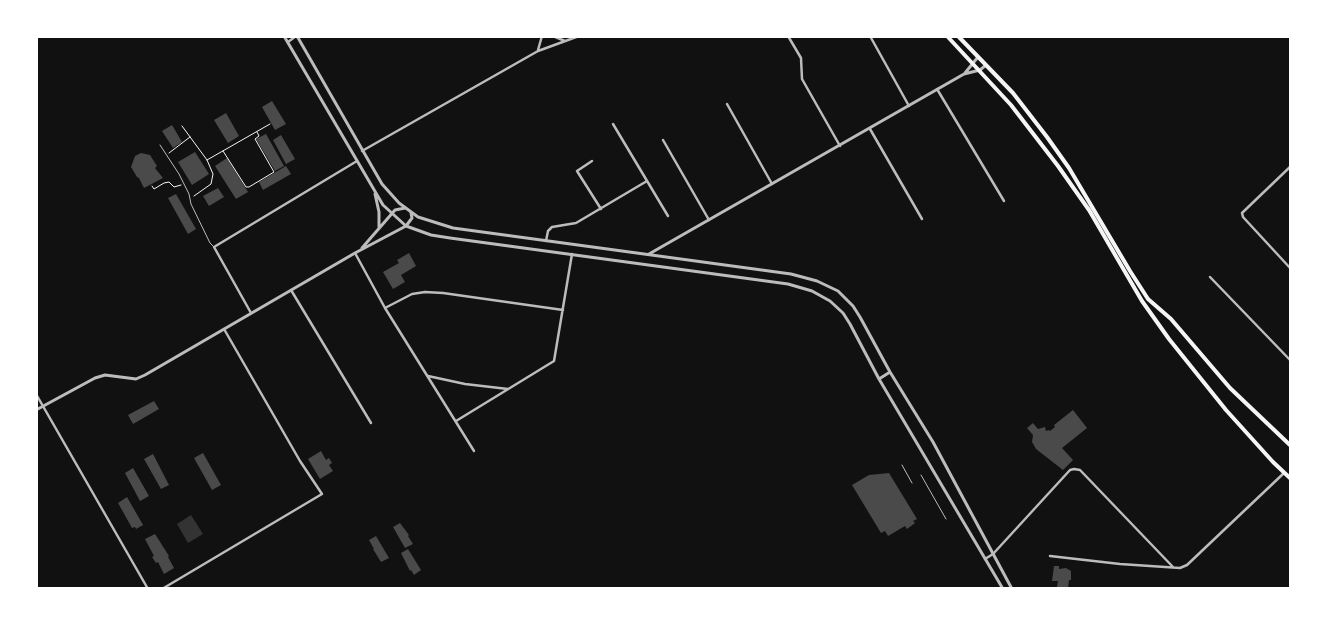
<!DOCTYPE html>
<html>
<head>
<meta charset="utf-8">
<style>
  body { margin:0 }
  #map { position:relative; width:1327px; height:625px; overflow:hidden; background:#111; font-family:"Varela Round",sans-serif }
  canvas { display:block }
  .frame { position:absolute; inset:0; border:38px solid #fff; pointer-events:none }
</style>
</head>
<body>
<div id="map">
<canvas width="1327" height="625"></canvas>
<div class="frame"></div>
</div>
<script>
const context = document.querySelector('canvas').getContext('2d');
context.lineJoin = 'round';
function fillPath(path, color) {
  context.fillStyle = color;
  context.fill(path, 'evenodd');
}
function shape(rows) {
  const path = new Path2D();
  for (const r of rows) {
    path.moveTo(r[0], r[1]);
    for (let i = 2; i < r.length; i += 2) path.lineTo(r[i], r[i + 1]);
  }
  return path;
}
function trace(path, color, width, dash) {
  context.strokeStyle = color;
  context.lineWidth = width;
  context.lineCap = dash ? 'butt' : 'round';
  context.setLineDash(dash || []);
  context.stroke(path);
}
fillPath(shape([
  [191,515,203,534,188,543,177,524]
]), '#333');
fillPath(shape([
  [272,101,286,124,275,130,262,107],
  [226,113,239,136,228,143,214,120],
  [172,125,182,142,173,148,162,131],
  [266,134,284,166,275,171,256,139],
  [281,135,295,159,286,164,273,140],
  [195,152,209,174,192,185,178,162],
  [141,153,150,155,157,166,155,168,163,178,144,188,139,178,137,177,131,167,135,156],
  [227,158,248,192,236,199,215,166],
  [286,166,291,174,263,190,259,182],
  [218,188,224,197,209,206,203,196],
  [176,194,196,229,188,234,168,198],
  [409,253,416,266,401,275,405,282,393,289,383,272,399,263,397,260],
  [154,401,159,409,133,424,128,415],
  [1073,410,1087,428,1062,448,1073,460,1063,470,1036,449,1032,442,1033,435,1027,428,1033,423,1038,429,1045,427,1046,431,1049,430,1050,431,1055,427,1054,425],
  [321,451,326,460,329,458,332,463,329,465,333,471,320,479,308,459],
  [203,453,221,485,212,490,194,458],
  [153,454,169,485,161,489,144,459],
  [133,468,149,496,140,501,125,473],
  [889,473,917,519,913,521,915,523,907,529,905,526,888,536,885,531,881,533,852,485,869,475],
  [127,497,143,525,136,529,135,527,132,528,118,503],
  [400,523,409,535,408,536,413,544,405,548,393,527],
  [155,534,169,556,168,557,174,568,164,574,158,562,156,563,152,557,154,556,145,539],
  [376,536,389,558,381,562,373,549,374,549,369,540],
  [408,549,421,570,414,575,411,570,410,571,401,553],
  [1054,566,1059,566,1059,569,1066,568,1071,571,1071,580,1069,580,1068,588,1057,587,1058,581,1052,581]
]), '#4a4a4a');
trace(shape([
  [182,126,207,160,213,174,211,184,194,196],
  [223,151,246,187,249,187,274,172,255,139,259,136,257,132],
  [169,153,190,137],
  [207,160,270,124],
  [152,186,154,189,164,183,169,182,174,187,181,185]
]), '#f5f5f5', 1);
trace(shape([
  [160,145,179,174,189,194,191,204,210,243,214,247],
  [902,465,912,483],
  [921,475,946,519]
]), '#bcbcbc', 1);
trace(shape([
  [553,36,565,41],
  [788,36,801,58,802,79,840,146],
  [870,36,909,106],
  [288,42,296,36],
  [538,50,542,36],
  [937,89,1004,201],
  [727,104,772,184],
  [613,124,668,216],
  [870,129,922,219],
  [663,140,709,220],
  [362,151,538,51,579,36],
  [592,161,577,171,601,209],
  [1291,166,1242,213,1243,217,1291,269],
  [546,241,548,231,552,227,576,223,647,181],
  [355,253,385,308,474,451],
  [1210,277,1291,361],
  [291,290,371,423],
  [385,308,412,294,425,292,443,293,563,310],
  [251,313,214,247,357,161],
  [428,376,465,384,508,389],
  [36,394,148,589],
  [456,421,554,361,572,254],
  [1050,556,1120,564,1180,568,1187,565,1284,473],
  [985,559,993,554,1070,470,1074,469,1080,470,1173,567],
  [162,589,322,494,300,461,224,329]
]), '#bcbcbc', 2.5);
trace(shape([
  [284,36,383,205,406,226,431,235,450,238,788,284,812,291,830,301,843,313,850,324,879,379,1003,589],
  [297,36,382,184,399,203,418,217,453,228,791,274,817,281,838,291,853,306,860,317,890,372,933,442,1012,589],
  [965,73,978,57],
  [375,194,379,212,379,227],
  [362,248,395,210,405,208],
  [649,254,964,74,980,70,986,65],
  [879,379,890,372],
  [36,410,95,378,105,375,136,379,145,375,355,253,406,226,412,218,411,213]
]), '#bcbcbc', 3);
trace(shape([
  [947,36,1011,105,1058,166,1089,210,1142,301,1169,339,1226,410,1273,462,1291,479],
  [958,36,1013,93,1047,137,1069,168,1130,271,1148,299,1171,319,1230,388,1291,446]
]), '#f5f5f5', 4);
</script>
</body>
</html>
